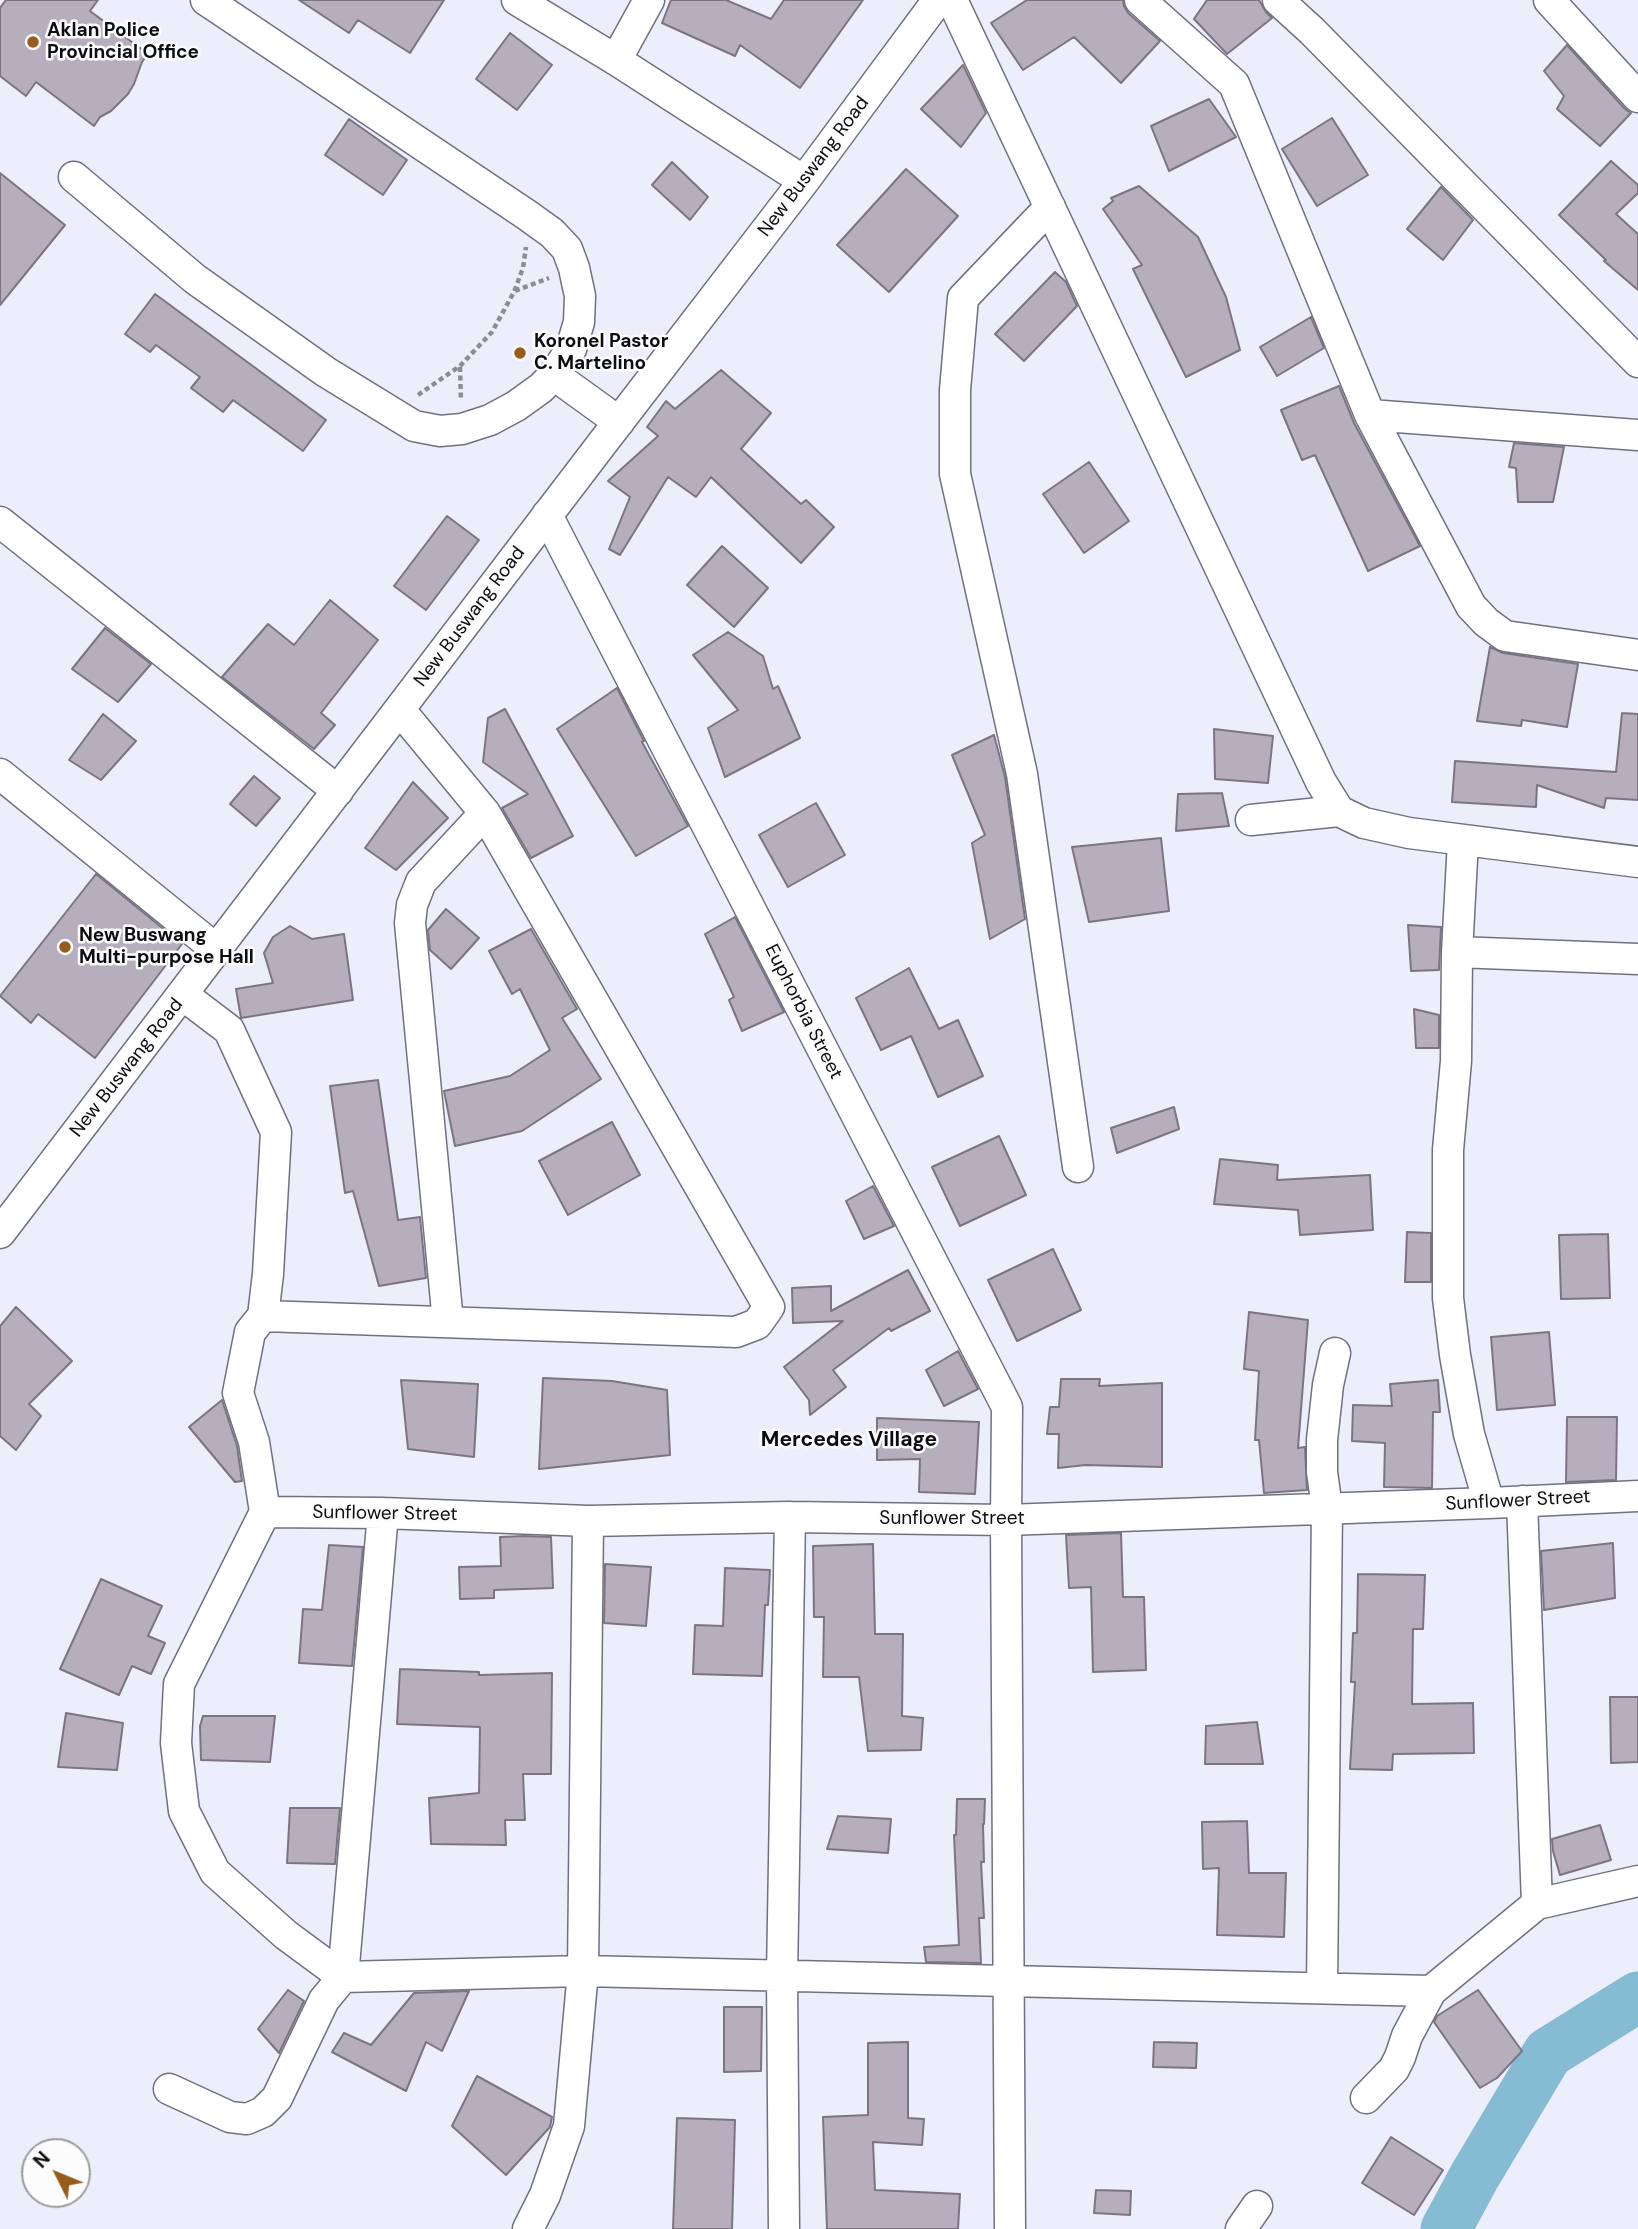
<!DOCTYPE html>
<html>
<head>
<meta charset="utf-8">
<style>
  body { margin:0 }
  #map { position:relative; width:1638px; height:2229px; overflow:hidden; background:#edeefc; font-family:"DM Sans",sans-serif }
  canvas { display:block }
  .north { position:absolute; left:21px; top:2138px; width:70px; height:70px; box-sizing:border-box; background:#fcfcfc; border:2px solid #9c9c9e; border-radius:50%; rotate:313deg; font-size:19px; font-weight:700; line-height:28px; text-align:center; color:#0c0d12 }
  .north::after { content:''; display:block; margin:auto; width:24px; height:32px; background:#985b1e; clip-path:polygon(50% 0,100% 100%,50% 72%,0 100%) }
</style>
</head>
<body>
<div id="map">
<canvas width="1638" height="2229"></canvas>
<div class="north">N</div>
</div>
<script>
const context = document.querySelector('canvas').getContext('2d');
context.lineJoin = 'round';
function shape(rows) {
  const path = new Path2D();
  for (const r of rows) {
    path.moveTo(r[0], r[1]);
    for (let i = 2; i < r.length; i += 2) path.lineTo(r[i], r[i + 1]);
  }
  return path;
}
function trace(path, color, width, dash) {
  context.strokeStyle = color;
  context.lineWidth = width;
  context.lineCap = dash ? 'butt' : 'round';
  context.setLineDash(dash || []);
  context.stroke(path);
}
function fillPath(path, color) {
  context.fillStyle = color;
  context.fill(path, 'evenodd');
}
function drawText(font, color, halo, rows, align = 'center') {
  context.font = font + ' "DM Sans",sans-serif';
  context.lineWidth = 5;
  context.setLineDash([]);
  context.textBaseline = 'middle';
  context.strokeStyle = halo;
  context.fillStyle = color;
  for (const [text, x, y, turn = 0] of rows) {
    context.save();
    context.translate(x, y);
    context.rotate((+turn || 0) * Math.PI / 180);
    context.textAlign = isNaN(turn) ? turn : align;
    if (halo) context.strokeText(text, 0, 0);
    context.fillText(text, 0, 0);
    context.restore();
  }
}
trace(shape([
  [1446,2229,1474,2177,1548,2053,1638,1997]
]), '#86bcd3', 51);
const building = shape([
  [6,0,98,0,90,11,148,54,142,62,134,84,128,94,111,111,100,117,94,126,36,82,26,96,0,76,0,8,6,0],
  [299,0,444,0,410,53,358,20,349,33,299,0],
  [671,0,726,0,771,19,784,0,863,0,800,88,740,45,735,56,662,23,671,0],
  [1027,0,1123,0,1124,6,1128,13,1160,41,1121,83,1074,37,1023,70,991,23,1027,0],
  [1207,0,1259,0,1266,12,1272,18,1227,54,1194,19,1207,0],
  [510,33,552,65,517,110,476,79,510,33],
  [1567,45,1625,109,1631,113,1600,146,1557,109,1564,96,1544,71,1567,45],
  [963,65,986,113,961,147,921,109,963,65],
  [1209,99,1236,137,1169,171,1151,126,1209,99],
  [1332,118,1368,175,1317,206,1282,149,1332,118],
  [349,119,407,160,383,195,325,155,349,119],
  [1611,161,1638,185,1638,193,1616,214,1638,234,1638,290,1604,261,1606,260,1559,215,1611,161],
  [672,162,708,197,690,220,652,185,672,162],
  [906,169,958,216,889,292,837,245,906,169],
  [0,173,65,225,0,305,0,173],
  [1139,186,1198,237,1226,297,1240,350,1186,377,1133,269,1142,265,1103,209,1113,201,1111,198,1139,186],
  [1441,187,1473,220,1443,260,1407,229,1441,187],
  [1055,272,1066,282,1077,306,1024,361,995,334,1055,272],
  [155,294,326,420,303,451,233,400,223,412,191,388,200,377,156,345,150,352,125,334,155,294],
  [1311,317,1324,348,1277,376,1260,347,1311,317],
  [721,370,771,413,741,449,801,504,806,500,834,527,801,563,711,477,696,497,668,477,620,555,609,549,630,497,608,481,658,436,647,427,666,401,675,409,721,370],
  [1339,386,1354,423,1420,546,1368,571,1315,455,1302,460,1281,410,1339,386],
  [1514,443,1564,447,1553,502,1518,502,1516,468,1509,467,1514,443],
  [1089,462,1129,521,1084,553,1043,494,1089,462],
  [447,516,479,540,426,610,394,586,447,516],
  [722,546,768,588,734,627,687,585,722,546],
  [330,600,378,640,321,713,335,725,314,749,222,677,268,624,294,645,330,600],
  [105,628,151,664,118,702,72,669,105,628],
  [728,632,763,656,773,689,778,686,800,738,725,777,708,728,738,710,693,655,728,632],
  [1490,647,1503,653,1578,664,1567,727,1522,720,1521,726,1477,721,1490,647],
  [617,688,644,741,642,742,688,826,636,856,557,729,617,688],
  [505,709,573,836,531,858,502,808,528,794,483,762,488,718,505,709],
  [1622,713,1638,714,1638,800,1606,798,1604,808,1537,785,1536,807,1452,802,1455,761,1616,772,1622,713],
  [103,714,136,741,101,780,69,760,103,714],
  [1214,729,1273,736,1268,783,1215,779,1214,729],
  [994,735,1005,777,1025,919,990,939,972,843,985,835,952,755,994,735],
  [254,776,280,798,256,826,230,804,254,776],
  [413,782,448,818,396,870,365,848,413,782],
  [1222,793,1229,826,1176,831,1178,794,1222,793],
  [816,803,845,855,788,887,759,835,816,803],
  [1161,838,1169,911,1089,922,1072,847,1161,838],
  [96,874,182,944,95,1058,38,1014,31,1023,0,996,96,874],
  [446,909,479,938,451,969,430,950,428,930,446,909],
  [735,917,784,1012,742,1031,729,1000,734,997,705,934,735,917],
  [1408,925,1441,927,1439,970,1411,971,1408,925],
  [290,926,312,939,344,934,353,1000,241,1018,236,989,273,983,264,953,273,937,290,926],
  [531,929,577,1009,562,1018,601,1079,522,1131,455,1146,444,1091,510,1076,550,1050,520,989,512,994,489,951,531,929],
  [909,968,939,1029,958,1020,983,1076,938,1097,911,1036,881,1050,856,998,909,968],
  [1414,1009,1439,1015,1439,1048,1416,1048,1414,1009],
  [378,1080,398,1220,420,1217,426,1278,379,1286,353,1191,345,1193,330,1086,378,1080],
  [1174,1107,1179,1129,1117,1153,1111,1128,1174,1107],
  [612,1122,640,1175,568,1215,539,1161,612,1122],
  [999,1136,1026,1195,960,1226,932,1167,999,1136],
  [1220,1159,1278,1165,1277,1180,1370,1175,1373,1230,1300,1235,1298,1210,1214,1204,1220,1159],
  [873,1186,894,1226,864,1239,846,1201,873,1186],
  [1407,1232,1431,1233,1431,1282,1405,1282,1407,1232],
  [1608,1234,1610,1298,1561,1299,1559,1235,1608,1234],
  [1053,1249,1081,1310,1017,1341,988,1280,1053,1249],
  [908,1270,930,1311,891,1331,889,1328,833,1370,846,1387,810,1415,809,1400,784,1367,843,1321,793,1323,792,1288,831,1286,831,1311,908,1270],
  [16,1307,72,1361,29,1404,41,1416,16,1450,0,1436,0,1326,16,1307],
  [1249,1312,1308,1320,1298,1448,1305,1447,1307,1490,1264,1493,1259,1440,1255,1440,1259,1371,1244,1369,1249,1312],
  [1549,1332,1555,1405,1497,1410,1491,1337,1549,1332],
  [958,1351,978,1389,944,1406,926,1370,958,1351],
  [543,1378,612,1381,667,1390,670,1455,539,1469,543,1378],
  [1061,1379,1100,1379,1099,1386,1162,1383,1162,1467,1086,1465,1058,1468,1059,1434,1047,1434,1050,1407,1059,1407,1061,1379],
  [401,1380,478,1384,474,1457,408,1449,401,1380],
  [1438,1380,1440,1412,1433,1412,1432,1488,1384,1487,1385,1443,1352,1441,1353,1405,1392,1406,1390,1384,1438,1380],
  [222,1400,237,1446,242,1481,235,1482,189,1427,222,1400],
  [1567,1417,1617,1417,1616,1480,1566,1482,1567,1417],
  [877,1418,979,1422,975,1494,919,1492,920,1459,877,1460,877,1418],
  [1121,1533,1123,1597,1144,1597,1146,1670,1093,1672,1091,1587,1069,1588,1066,1535,1121,1533],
  [525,1536,551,1537,553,1588,494,1590,494,1598,460,1599,459,1567,501,1566,500,1537,525,1536],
  [1613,1543,1615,1598,1544,1610,1541,1551,1613,1543],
  [873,1544,875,1634,903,1634,902,1716,923,1718,921,1750,868,1751,859,1677,823,1677,824,1617,814,1617,813,1546,873,1544],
  [329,1545,363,1547,352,1666,299,1663,303,1609,322,1610,329,1545],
  [605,1564,651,1567,646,1626,604,1623,605,1564],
  [725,1568,770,1570,768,1605,765,1605,762,1676,693,1674,695,1625,723,1626,725,1568],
  [1358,1574,1425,1575,1423,1629,1413,1629,1412,1704,1473,1703,1474,1753,1393,1754,1392,1770,1350,1769,1355,1682,1351,1682,1353,1633,1357,1633,1358,1574],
  [101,1579,162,1606,148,1636,165,1643,151,1674,132,1666,119,1695,60,1669,101,1579],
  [400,1669,479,1672,479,1675,552,1673,551,1774,523,1774,525,1820,505,1820,506,1845,431,1844,429,1798,479,1793,480,1727,397,1724,400,1669],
  [1610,1697,1638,1697,1638,1762,1611,1763,1610,1697],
  [66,1713,123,1723,117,1770,58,1767,66,1713],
  [203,1716,275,1716,270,1762,201,1760,200,1726,203,1716],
  [1257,1722,1263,1764,1205,1764,1206,1726,1257,1722],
  [957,1799,985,1799,984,1824,983,1824,984,1862,981,1862,984,1918,979,1918,981,1963,926,1962,924,1947,959,1945,954,1835,956,1835,957,1799],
  [290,1808,340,1808,335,1864,287,1863,290,1808],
  [838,1816,891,1819,888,1853,827,1849,838,1816],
  [1247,1821,1249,1873,1286,1873,1284,1937,1217,1935,1219,1868,1203,1869,1202,1822,1247,1821],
  [1600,1825,1611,1860,1560,1875,1553,1851,1552,1839,1600,1825],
  [288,1990,304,2001,279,2053,258,2029,288,1990],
  [1478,1990,1522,2051,1497,2078,1480,2088,1434,2022,1437,2016,1478,1990],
  [469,1991,442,2051,426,2042,406,2091,332,2052,344,2033,371,2045,414,1993,469,1991],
  [724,2007,762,2007,761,2071,724,2072,724,2007],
  [908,2042,908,2118,924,2119,922,2145,873,2142,875,2190,960,2194,958,2229,827,2229,823,2117,868,2115,868,2043,908,2042],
  [1154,2042,1197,2043,1196,2068,1153,2067,1154,2042],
  [477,2076,552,2117,550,2127,506,2175,452,2126,477,2076],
  [677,2118,735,2120,732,2229,673,2229,677,2118],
  [1391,2137,1443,2170,1414,2215,1362,2183,1391,2137],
  [1096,2190,1131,2191,1130,2215,1094,2213,1096,2190]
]);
fillPath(building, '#b6aebd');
trace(building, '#7c7483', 2);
const minor = shape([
  [517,0,616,60,804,181],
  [952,0,1321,782,1339,811,1364,823,1409,833,1638,862],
  [1140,0,1234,84,1370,415,1471,606,1486,622,1505,636,1638,655],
  [1278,0,1312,31,1638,362],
  [1549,0,1638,97],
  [616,60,649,0],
  [74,177,195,279,326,372,414,426,440,431,462,429,490,420,516,406,541,388,554,375,571,349,579,322,580,296,574,268,567,249,552,233,527,215,206,0],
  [1050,207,963,298,955,390,955,474,1022,774,1078,1167],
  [554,375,619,422],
  [1370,415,1638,435],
  [547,515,1007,1407,1006,1520,1010,2229],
  [0,522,338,791],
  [400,710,485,813],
  [0,774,217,950],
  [1251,820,1339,811],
  [1463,841,1457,952,1456,1061,1448,1150,1448,1298,1455,1355,1469,1434,1489,1503],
  [1457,952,1638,959],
  [183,995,229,1030,276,1132,268,1274,263,1316,250,1332,238,1393,254,1442,265,1512,179,1684,176,1743,184,1811,215,1872,286,1935,343,1977,583,1971,1431,1991],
  [0,1233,604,441,804,181,938,0],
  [263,1316,736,1332,757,1324,769,1307,485,813,421,882,412,905,410,923,448,1322],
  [1522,1501,1537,1904],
  [265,1512,383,1513,588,1521,790,1517,1006,1520,1489,1503,1638,1496],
  [1322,1988,1327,1508,1322,1472,1322,1440,1328,1385,1335,1353],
  [169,2089,230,2117,247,2119,263,2112,277,2098,324,2000,343,1977,383,1513],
  [1366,2098,1394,2069,1400,2057,1407,2036,1431,1991,1537,1904,1638,1881],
  [528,2229,545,2195,569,2126,583,1971,588,1521],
  [784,2229,782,1976,790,1517],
  [1241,2229,1257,2206]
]);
trace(minor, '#6f7080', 33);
trace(shape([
  [515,291,549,278],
  [460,367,461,401],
  [418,395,460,366,492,332,514,292,523,268,526,247]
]), '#8b8c96', 4.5, [5, 3.5]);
trace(minor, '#fff', 30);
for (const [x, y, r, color] of [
  [33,42,7,"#985b1e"],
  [520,353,7,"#985b1e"],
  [65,947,7,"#985b1e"]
]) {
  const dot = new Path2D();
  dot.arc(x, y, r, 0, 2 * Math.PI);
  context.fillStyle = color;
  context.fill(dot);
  trace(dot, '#fcfcfc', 2.5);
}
drawText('bold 19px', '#0c0d12', '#fcfcfc', [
  ["Aklan Police",47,31],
  ["Provincial Office",47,53],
  ["Koronel Pastor",534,342],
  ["C. Martelino",534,364],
  ["New Buswang",79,936],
  ["Multi-purpose Hall",79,958]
], 'left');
drawText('19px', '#0c0d12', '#fcfcfc', [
  ["New Buswang Road",814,167,-53],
  ["New Buswang Road",470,617,-53],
  ["Euphorbia Street",803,1012,63],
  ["New Buswang Road",127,1068,-52],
  ["Sunflower Street",1518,1501,-3],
  ["Sunflower Street",385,1514,1],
  ["Sunflower Street",952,1519]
]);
drawText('bold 21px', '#0c0d12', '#fcfcfc', [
  ["Mercedes Village",849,1440]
]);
</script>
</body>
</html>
